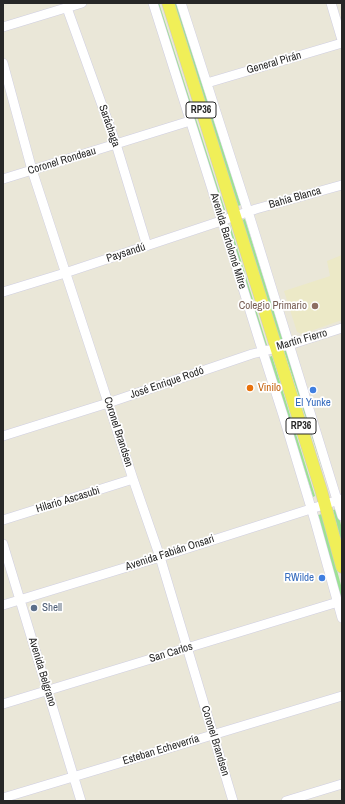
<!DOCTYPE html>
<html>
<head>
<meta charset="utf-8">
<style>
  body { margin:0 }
  #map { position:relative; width:345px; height:804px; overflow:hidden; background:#eae7d8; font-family:"Archivo Narrow",sans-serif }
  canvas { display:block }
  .frame { position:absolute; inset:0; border:4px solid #272727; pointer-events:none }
</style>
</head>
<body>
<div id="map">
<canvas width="345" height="804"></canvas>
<div class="frame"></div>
</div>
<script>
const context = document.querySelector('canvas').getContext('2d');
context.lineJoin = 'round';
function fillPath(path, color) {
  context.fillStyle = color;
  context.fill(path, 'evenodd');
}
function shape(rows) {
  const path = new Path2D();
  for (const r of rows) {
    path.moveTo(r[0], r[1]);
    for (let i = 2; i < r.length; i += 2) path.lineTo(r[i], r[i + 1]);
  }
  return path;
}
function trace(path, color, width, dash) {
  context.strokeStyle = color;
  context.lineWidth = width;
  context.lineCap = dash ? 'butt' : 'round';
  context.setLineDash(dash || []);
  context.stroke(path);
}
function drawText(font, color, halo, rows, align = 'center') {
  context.font = font + ' "Archivo Narrow",sans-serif';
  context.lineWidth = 3.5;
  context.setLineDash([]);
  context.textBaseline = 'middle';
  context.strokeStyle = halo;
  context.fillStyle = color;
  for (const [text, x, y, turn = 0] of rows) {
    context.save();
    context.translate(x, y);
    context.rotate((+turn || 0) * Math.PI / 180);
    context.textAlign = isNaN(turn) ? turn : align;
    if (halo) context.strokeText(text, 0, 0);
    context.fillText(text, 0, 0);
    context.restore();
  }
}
fillPath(shape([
  [342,255,342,320,302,334,297,332,284,291,330,276,327,261]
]), '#ece9c7');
fillPath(shape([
  [156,3,159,3,225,210,223,210],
  [173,3,176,3,241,205,238,206],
  [245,219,283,340,280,341,242,220],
  [227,225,230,225,267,345,265,346],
  [287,350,330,492,284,351],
  [272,356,315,496,313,497,269,357],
  [337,509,342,529,342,546,333,510],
  [322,514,342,589,342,606,318,515]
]), '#9de294');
const minor = shape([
  [153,3,218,208,260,343,283,415,315,521,342,618],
  [181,3,251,221,342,516],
  [331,3,342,40],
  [67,8,116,144,147,246],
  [3,27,82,3],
  [3,63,32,170,133,479,160,557,233,801],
  [207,83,342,43],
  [3,179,190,121],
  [3,292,65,273,215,223,256,209,342,185],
  [3,436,108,403,252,354,289,345,342,328],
  [3,520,133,479],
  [3,544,81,801],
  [3,605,160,557,342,499],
  [3,704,338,602],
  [3,798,342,696],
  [286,801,342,784]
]);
const major = shape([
  [168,3,321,490,342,567]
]);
trace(minor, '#cfcee1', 10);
trace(major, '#cbcbcb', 13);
trace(minor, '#fff', 9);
trace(major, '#f0ef58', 12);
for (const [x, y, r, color] of [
  [315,306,4,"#8d6e63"],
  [250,388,4,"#e8710a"],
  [313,390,4,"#3f7fe0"],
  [322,578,4,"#3f7fe0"],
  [34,608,4,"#5c6f8a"]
]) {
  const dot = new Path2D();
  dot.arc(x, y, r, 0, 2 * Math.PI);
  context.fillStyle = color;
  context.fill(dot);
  trace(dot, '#fff', 1.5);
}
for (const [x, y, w] of [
  [201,110,30],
  [301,426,30]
]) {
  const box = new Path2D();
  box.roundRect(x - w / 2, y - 8, w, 16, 3);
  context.fillStyle = '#fff';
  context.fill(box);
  trace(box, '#272727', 1);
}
drawText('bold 10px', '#272727', null, [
  ["RP36",201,110],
  ["RP36",301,426]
]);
drawText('11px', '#272727', '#fff', [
  ["General Pirán",274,63,-16],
  ["Saráchaga",109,126,71],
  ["Coronel Rondeau",62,161,-17],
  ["Bahía Blanca",295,198,-16],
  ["Avenida Bartolomé Mitre",228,241,73],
  ["Paysandú",126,253,-18],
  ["Martín Fierro",302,340,-16],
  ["José Enrique Rodó",167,383,-19],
  ["Coronel Brandsen",118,432,72],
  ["Hilario Ascasubi",68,500,-17],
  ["Avenida Fabián Onsari",170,553,-18],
  ["San Carlos",171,653,-17],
  ["Avenida Belgrano",42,672,73],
  ["Coronel Brandsen",215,741,73],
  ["Esteban Echeverría",161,750,-17]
]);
drawText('11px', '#785e54', '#fff', [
  ["Colegio Primario",307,306]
], 'right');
drawText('11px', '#c56008', '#fff', [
  ["Vinilo",258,388]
], 'left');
drawText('11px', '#366cbe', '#fff', [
  ["El Yunke",313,403],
  ["RWilde",314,578,"right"]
]);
drawText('11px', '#4e5e75', '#fff', [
  ["Shell",42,608]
], 'left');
</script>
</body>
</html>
